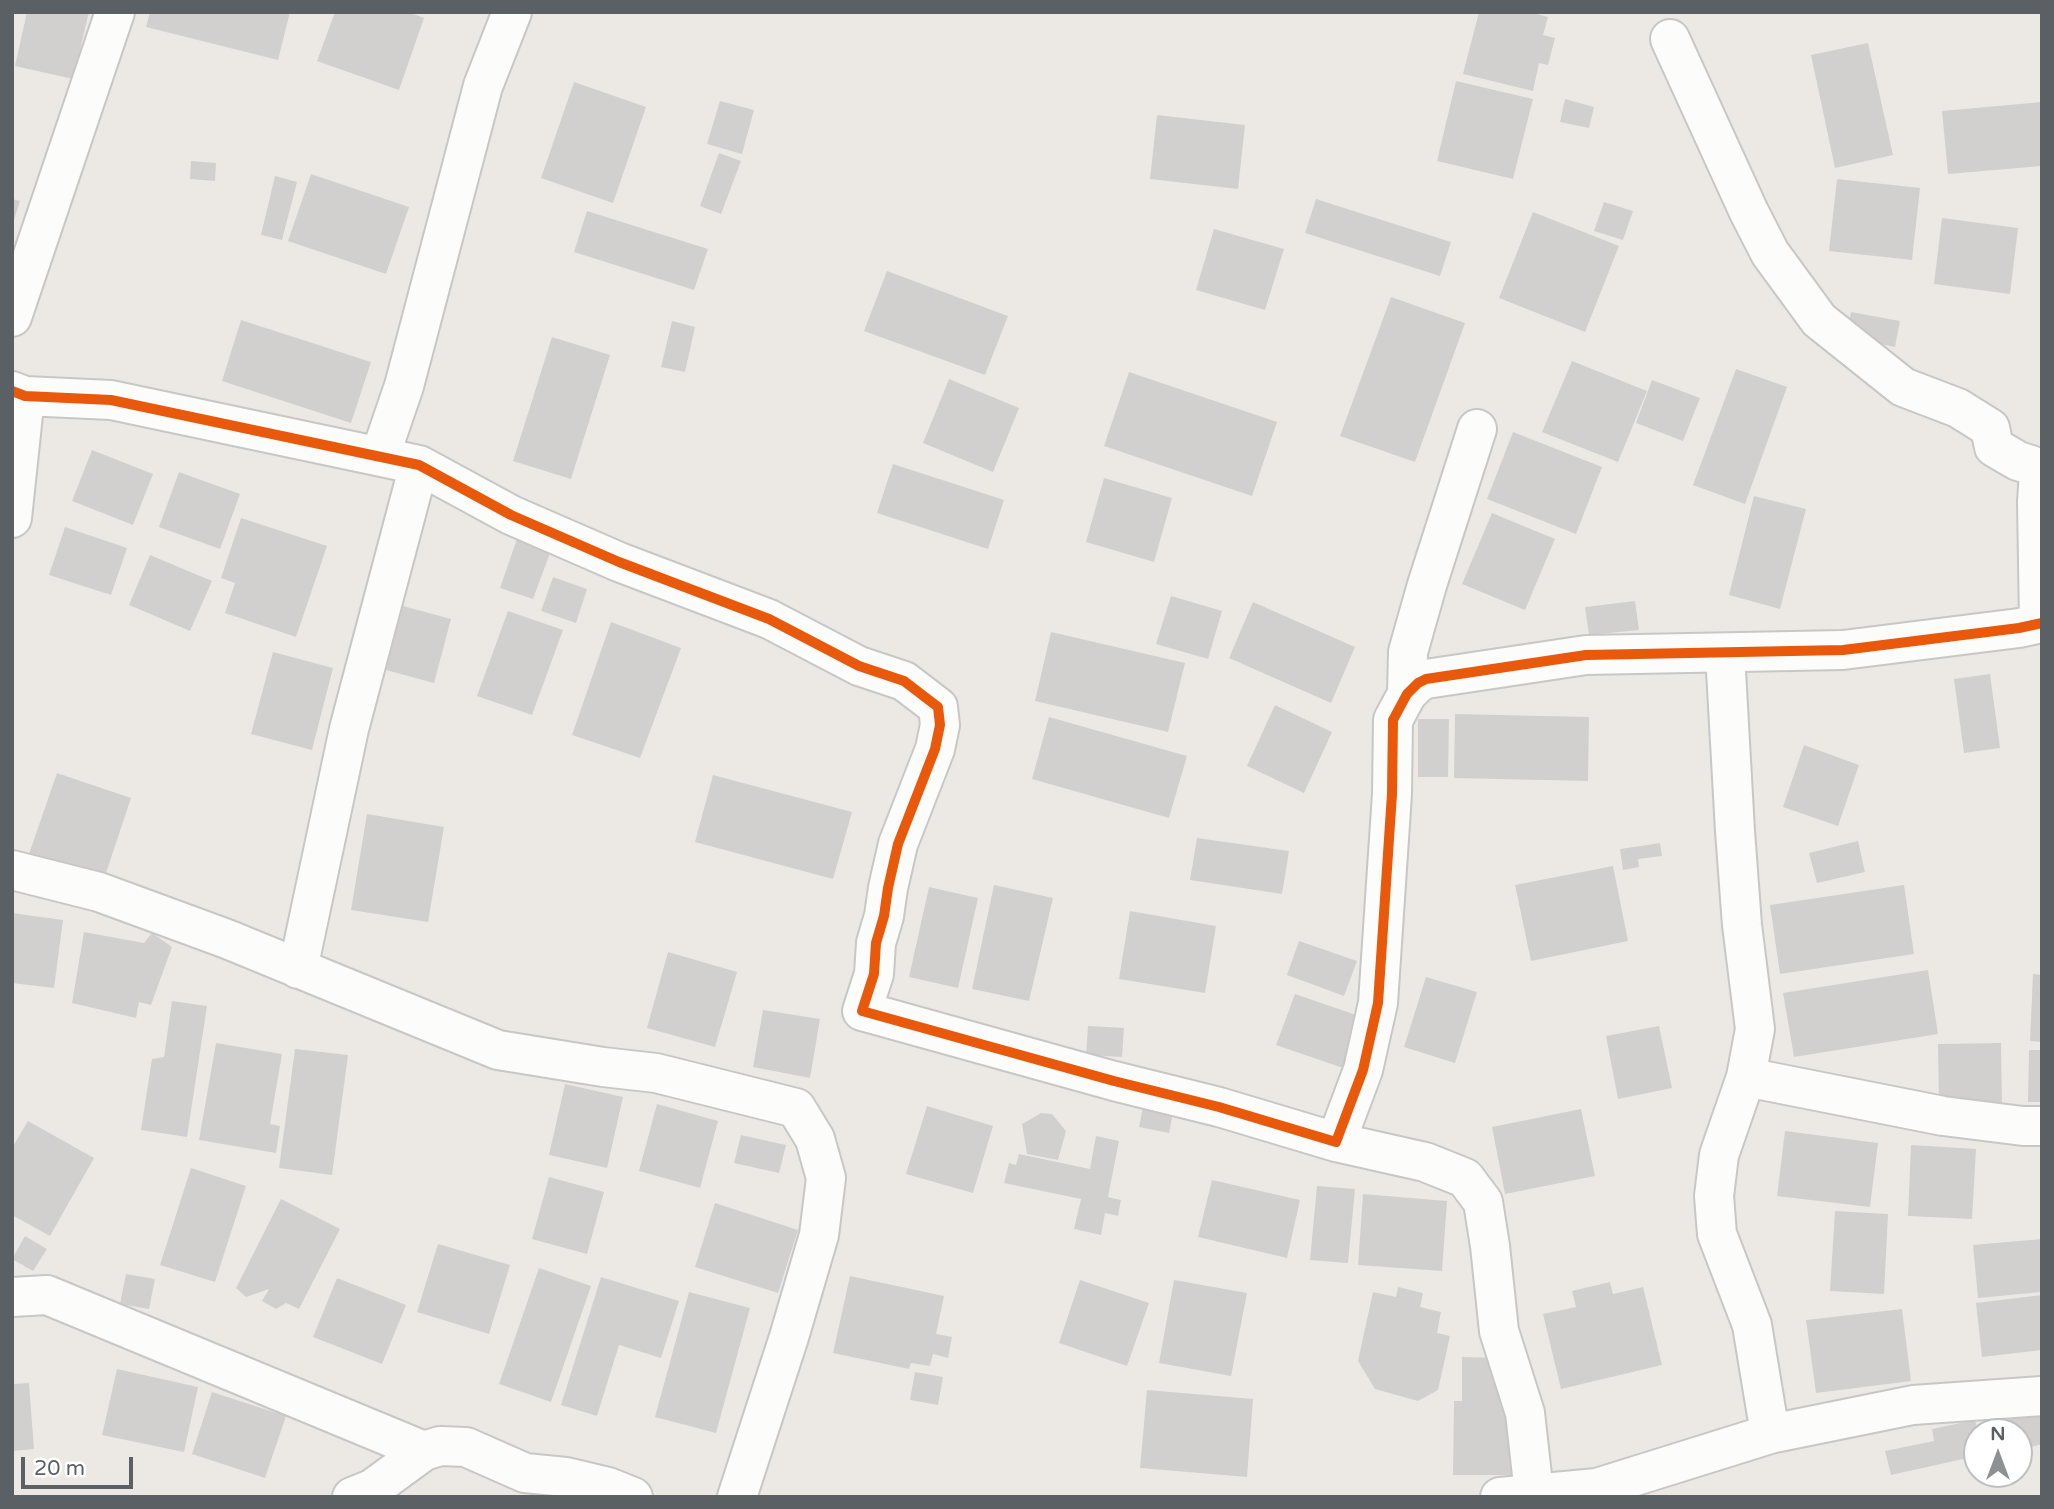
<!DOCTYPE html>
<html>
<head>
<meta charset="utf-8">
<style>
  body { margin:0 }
  #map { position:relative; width:2054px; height:1509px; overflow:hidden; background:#ece9e5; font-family:"Varela Round",sans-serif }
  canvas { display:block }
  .frame { position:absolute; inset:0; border:14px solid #5b6064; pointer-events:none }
  .north { position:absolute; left:1963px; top:1418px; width:70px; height:70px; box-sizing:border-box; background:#fff; border:2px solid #bdbfc1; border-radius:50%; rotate:0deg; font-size:19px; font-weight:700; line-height:28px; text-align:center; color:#5b6064 }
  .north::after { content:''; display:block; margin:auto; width:24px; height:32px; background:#8e9091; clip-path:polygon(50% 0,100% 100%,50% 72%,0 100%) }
  .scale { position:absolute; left:21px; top:1457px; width:112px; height:32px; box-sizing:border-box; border:4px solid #5b6064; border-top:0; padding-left:9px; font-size:21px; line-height:24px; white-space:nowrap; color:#5b6064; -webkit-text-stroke:5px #fff; paint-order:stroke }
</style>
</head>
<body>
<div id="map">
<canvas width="2054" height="1509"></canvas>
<div class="frame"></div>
<div class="north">N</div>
<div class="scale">20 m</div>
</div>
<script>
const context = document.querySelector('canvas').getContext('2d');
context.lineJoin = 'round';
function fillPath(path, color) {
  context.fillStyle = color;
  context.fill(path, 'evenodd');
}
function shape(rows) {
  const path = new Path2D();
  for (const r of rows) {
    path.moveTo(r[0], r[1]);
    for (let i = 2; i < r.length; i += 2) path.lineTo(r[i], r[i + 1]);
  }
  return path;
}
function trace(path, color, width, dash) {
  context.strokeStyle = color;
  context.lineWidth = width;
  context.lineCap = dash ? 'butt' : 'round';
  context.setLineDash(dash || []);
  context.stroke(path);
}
fillPath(shape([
  [27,12,89,12,73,79,15,66],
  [150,12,290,12,278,60,146,27],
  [335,12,408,12,424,18,399,90,317,61],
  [1479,12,1529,12,1548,17,1543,35,1555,38,1548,65,1539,63,1533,91,1463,74],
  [1868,43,1893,155,1835,168,1811,55],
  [1456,81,1533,99,1513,179,1437,161],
  [574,82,646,107,613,203,541,178],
  [1565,99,1594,107,1589,128,1560,122],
  [720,101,754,110,742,154,707,144],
  [2042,102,2042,166,1948,174,1942,111],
  [1157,115,1245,125,1238,189,1150,179],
  [719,153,741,161,721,214,700,206],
  [191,161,216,163,215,181,190,179],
  [311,174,409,207,386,274,288,241],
  [275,176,297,182,282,240,261,235],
  [1837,179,1920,188,1912,260,1829,251],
  [12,199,20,201,13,223,12,223],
  [1316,199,1451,242,1440,276,1305,233],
  [1604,202,1633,211,1623,240,1594,231],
  [587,211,708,249,694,290,574,252],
  [1533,212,1619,246,1585,332,1499,298],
  [1942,218,2018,228,2010,294,1934,284],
  [1214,229,1284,249,1265,310,1196,290],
  [887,271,1008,316,985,375,864,331],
  [1391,297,1465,323,1415,462,1340,436],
  [1851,312,1900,321,1895,347,1846,337],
  [241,320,371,362,351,423,222,381],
  [672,321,695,327,685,372,661,367],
  [552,337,610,355,571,479,513,461],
  [1572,361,1647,391,1618,462,1542,432],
  [1736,369,1787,387,1745,504,1693,485],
  [1129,372,1277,422,1252,496,1104,446],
  [949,379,1019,408,993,472,923,443],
  [1652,380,1700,398,1683,441,1636,423],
  [1513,432,1602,467,1576,534,1487,499],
  [92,450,153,474,133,525,72,501],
  [893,464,1004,500,988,549,877,513],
  [179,472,240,494,220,549,159,527],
  [1104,478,1172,498,1154,562,1086,542],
  [1754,496,1806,509,1780,609,1729,595],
  [1492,513,1555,539,1525,610,1462,584],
  [241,518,327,546,296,637,225,613,235,583,221,578],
  [65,527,127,548,111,595,49,575],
  [519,533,553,545,533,599,500,588],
  [150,555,212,581,190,631,129,605],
  [553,577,587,589,576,623,541,611],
  [1171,596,1222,611,1208,659,1156,644],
  [1635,601,1639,630,1589,635,1585,607],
  [1253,602,1355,647,1331,703,1229,658],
  [403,606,451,619,434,683,386,670],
  [508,611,563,630,532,715,477,696],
  [611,622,681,648,640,758,572,735],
  [1051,632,1185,663,1168,732,1035,701],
  [273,652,333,668,312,750,251,734],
  [1990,674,2000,748,1964,753,1954,679],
  [1275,705,1332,732,1304,793,1247,766],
  [1455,714,1589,717,1588,781,1454,778],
  [1049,717,1187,756,1169,818,1032,779],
  [1418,719,1449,719,1448,777,1418,777],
  [1804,745,1859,765,1838,826,1783,807],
  [57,773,131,798,104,879,29,854],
  [713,775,852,812,833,879,695,842],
  [367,814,444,827,428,922,351,910],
  [1197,838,1289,851,1282,894,1190,880],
  [1858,841,1865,872,1817,883,1809,853],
  [1660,843,1662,856,1638,859,1639,867,1623,870,1620,849],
  [1613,866,1628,941,1531,961,1515,885],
  [994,885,1053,898,1029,1001,972,989],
  [1904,885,1914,954,1780,974,1770,905],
  [929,887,978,898,958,988,909,977],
  [1130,911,1216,926,1205,993,1119,979],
  [12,913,63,920,54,988,12,983],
  [84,932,144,943,152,933,172,947,151,1005,139,1002,136,1018,72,1003],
  [1299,941,1357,961,1344,996,1287,975],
  [668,952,737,972,715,1047,647,1028],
  [1928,970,1938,1034,1794,1057,1783,993],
  [2033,974,2042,975,2042,1042,2030,1041],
  [1426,977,1477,992,1455,1063,1404,1047],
  [1295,994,1365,1018,1346,1069,1276,1045],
  [172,1001,207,1006,187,1137,141,1130,152,1059,164,1057],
  [763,1010,820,1019,810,1078,753,1067],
  [1088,1026,1124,1028,1122,1057,1086,1055],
  [1659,1026,1672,1088,1618,1099,1606,1036],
  [216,1043,282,1054,270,1124,280,1126,276,1153,199,1140],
  [2001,1043,2002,1106,1939,1108,1938,1044],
  [295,1049,348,1055,332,1175,279,1168],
  [2029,1050,2042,1050,2042,1102,2028,1102],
  [565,1084,623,1097,607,1168,549,1155],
  [1144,1102,1174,1108,1169,1133,1139,1127],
  [657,1104,718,1121,700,1188,639,1171],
  [927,1106,993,1126,973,1193,906,1174],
  [1581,1109,1595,1176,1505,1194,1492,1127],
  [1041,1113,1052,1114,1066,1131,1058,1160,1027,1154,1022,1124],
  [28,1121,94,1158,50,1236,12,1215,12,1148],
  [1785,1131,1878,1143,1870,1207,1777,1196],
  [741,1135,786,1145,779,1173,734,1163],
  [1096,1136,1119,1141,1108,1197,1121,1200,1118,1216,1105,1213,1101,1235,1074,1229,1081,1199,1004,1183,1009,1163,1016,1165,1019,1154,1090,1169],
  [1911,1145,1976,1149,1972,1219,1908,1216],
  [191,1168,246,1186,215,1282,160,1265],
  [549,1177,604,1192,587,1254,532,1239],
  [1212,1180,1300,1200,1287,1258,1198,1237],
  [1317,1186,1355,1189,1348,1263,1310,1260],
  [1363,1194,1447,1201,1442,1271,1358,1265],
  [281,1199,340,1229,299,1309,286,1303,276,1309,262,1301,269,1289,246,1297,236,1288],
  [715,1203,798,1230,778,1293,695,1267],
  [1835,1211,1888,1214,1884,1294,1830,1291],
  [25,1236,47,1249,33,1271,12,1259],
  [2042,1239,2042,1292,1978,1298,1973,1245],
  [438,1244,510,1265,489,1334,417,1312],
  [539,1268,591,1286,551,1402,499,1384],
  [126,1274,155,1279,149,1309,120,1304],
  [850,1276,944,1296,936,1334,952,1337,948,1358,933,1354,930,1366,911,1363,909,1369,833,1353],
  [601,1277,679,1301,661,1358,619,1345,597,1416,561,1405],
  [337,1278,406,1305,382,1364,313,1337],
  [1080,1280,1149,1303,1127,1366,1059,1343],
  [1174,1280,1247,1293,1231,1376,1159,1363],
  [1610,1282,1613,1294,1643,1287,1662,1365,1561,1389,1543,1314,1576,1307,1572,1291],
  [1398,1287,1423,1293,1420,1307,1441,1312,1437,1333,1450,1336,1438,1390,1418,1401,1375,1389,1358,1361,1373,1292,1396,1297],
  [689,1292,750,1308,716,1433,655,1417],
  [2042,1295,2042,1350,1982,1357,1976,1303],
  [1902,1309,1911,1381,1816,1393,1806,1320],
  [1462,1357,1500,1358,1500,1405,1512,1405,1511,1475,1453,1475,1454,1401,1462,1401],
  [117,1369,198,1387,184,1452,102,1435],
  [915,1372,943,1377,938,1405,910,1400],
  [29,1383,34,1449,12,1451,12,1384],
  [1147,1390,1253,1399,1247,1477,1140,1468],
  [212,1392,286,1416,265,1478,192,1454],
  [2042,1408,2042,1444,2019,1450,2019,1432,1995,1432,2010,1427,2008,1417],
  [1975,1420,1978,1432,1977,1456,1891,1475,1885,1451,1934,1441,1932,1429]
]), '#d2d0ce');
const minor = shape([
  [1670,39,1749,212,1770,253,1819,320,1903,387,1958,408,1990,428,1994,447,2018,461,2031,465,2039,473,2037,501,2039,624],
  [12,317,115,12],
  [12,391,25,396,111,400,419,465,511,515,619,562,769,619,859,666,904,681,938,707,940,725,935,749,898,844,888,888,884,916,876,943,874,974,862,1011,1114,1081,1219,1107,1336,1142,1363,1070,1378,1003,1392,794,1393,720,1407,694,1418,683,1426,679,1586,655,1843,650,2019,628,2042,623],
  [380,456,404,386,483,86,512,12],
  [12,518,25,396],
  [1725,653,1735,831,1742,925,1755,1029,1746,1077,1719,1155,1714,1196,1717,1234,1752,1325,1770,1434],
  [1407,694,1408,652,1427,585,1477,429],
  [12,870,99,892,227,939,498,1050,603,1067,656,1073,796,1108,815,1139,826,1178,819,1235,789,1337,737,1497],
  [298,969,349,729,419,465],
  [1746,1077,1943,1116,2023,1126,2042,1126],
  [1336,1142,1425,1162,1465,1178,1483,1202,1490,1246,1499,1331,1525,1413,1534,1493],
  [12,1297,47,1295,424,1451],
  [352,1497,372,1489,424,1451,440,1446,466,1447,525,1473,566,1477,608,1487,633,1497],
  [1500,1497,1597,1488,1770,1434,1913,1405,2042,1396]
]);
trace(minor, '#c7c7c6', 42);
trace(minor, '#fcfcfb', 38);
trace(shape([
  [12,391,25,396,111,400,419,465,511,515,619,562,769,619,859,666,904,681,938,707,940,725,935,749,898,844,888,888,884,916,876,943,874,974,862,1011,1114,1081,1219,1107,1336,1142,1363,1070,1378,1003,1392,794,1393,720,1407,694,1418,683,1426,679,1586,655,1843,650,2019,628,2042,623]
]), '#e8590c', 10);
</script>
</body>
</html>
